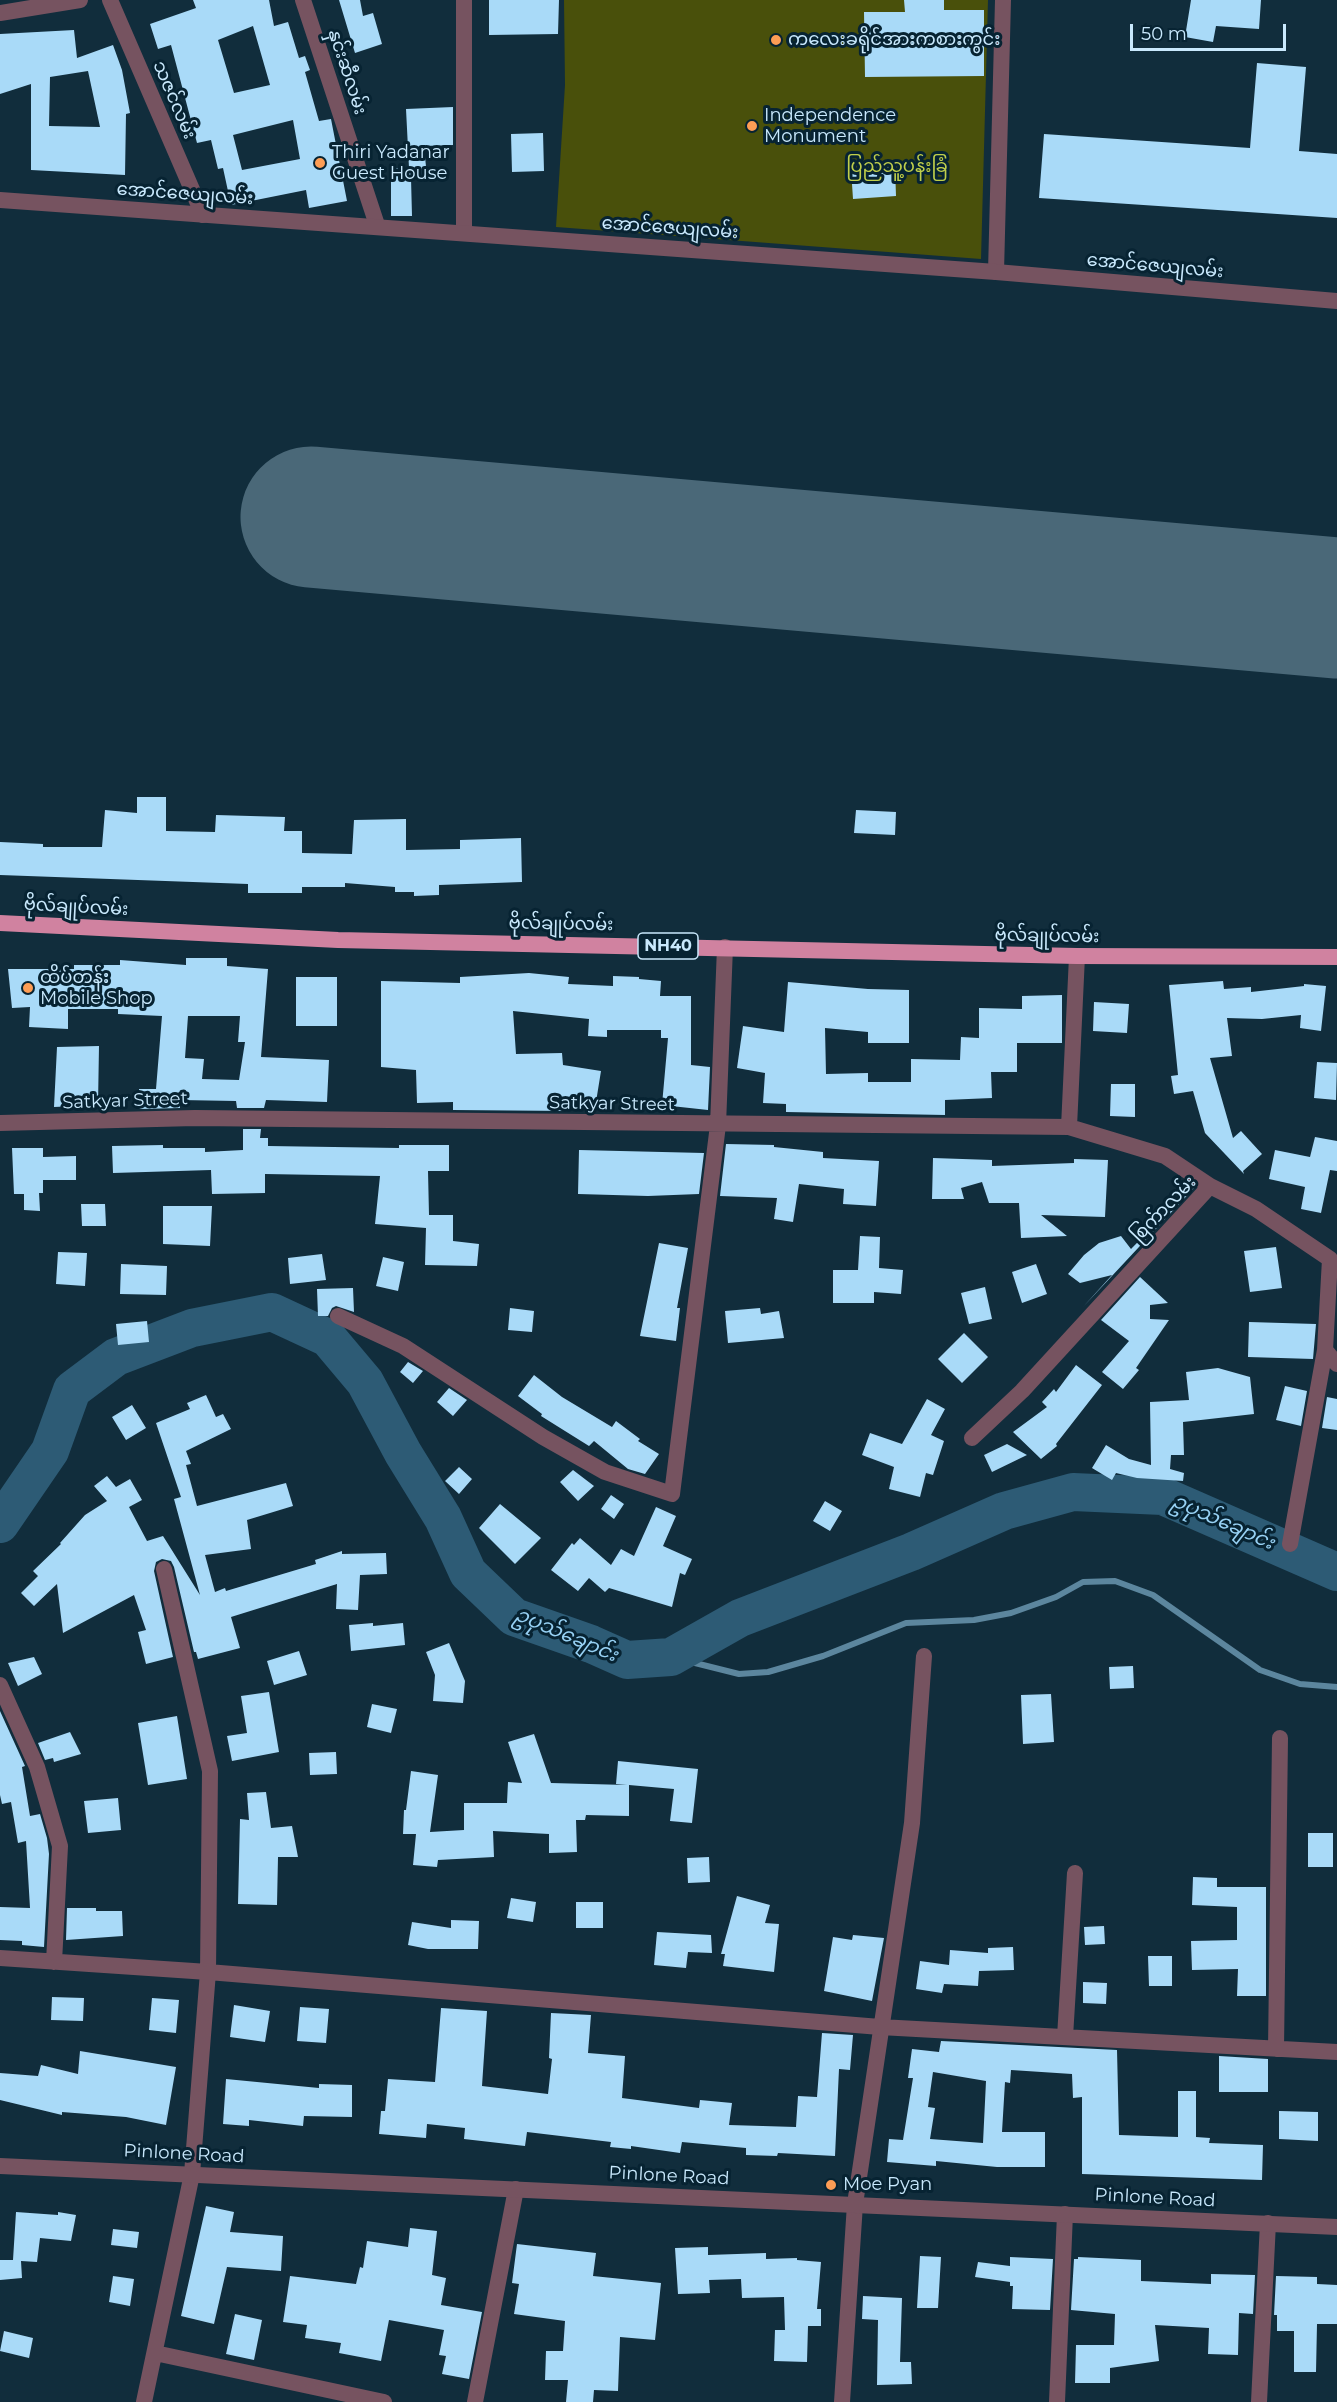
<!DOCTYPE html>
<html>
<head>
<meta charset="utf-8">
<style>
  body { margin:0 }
  #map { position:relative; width:1337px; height:2402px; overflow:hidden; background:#112d3c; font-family:Montserrat,sans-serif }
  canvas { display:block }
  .scale { position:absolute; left:1130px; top:24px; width:156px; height:27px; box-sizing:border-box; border:3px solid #c9e9fd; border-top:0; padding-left:8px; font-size:18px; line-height:21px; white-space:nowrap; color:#c9e9fd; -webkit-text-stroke:4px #072332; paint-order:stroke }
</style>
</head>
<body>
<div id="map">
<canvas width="1337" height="2402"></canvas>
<div class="scale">50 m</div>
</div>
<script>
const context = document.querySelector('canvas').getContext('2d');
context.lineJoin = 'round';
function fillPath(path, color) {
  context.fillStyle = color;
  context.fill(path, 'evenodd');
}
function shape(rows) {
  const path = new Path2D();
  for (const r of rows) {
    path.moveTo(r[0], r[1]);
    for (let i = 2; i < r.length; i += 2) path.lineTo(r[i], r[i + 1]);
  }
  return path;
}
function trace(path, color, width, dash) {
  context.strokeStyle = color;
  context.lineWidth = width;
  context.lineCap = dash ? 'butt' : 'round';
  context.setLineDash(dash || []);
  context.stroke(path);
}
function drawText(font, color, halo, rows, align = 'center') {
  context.font = font + ' Montserrat,"Noto Sans Myanmar",sans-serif';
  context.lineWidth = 6;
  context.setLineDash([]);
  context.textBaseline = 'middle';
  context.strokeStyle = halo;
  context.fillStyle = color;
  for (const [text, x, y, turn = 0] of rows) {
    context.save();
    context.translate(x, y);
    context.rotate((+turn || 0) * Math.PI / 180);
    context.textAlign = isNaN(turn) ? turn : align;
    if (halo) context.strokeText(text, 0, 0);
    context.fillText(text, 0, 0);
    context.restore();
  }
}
fillPath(shape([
  [564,0,988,0,981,259,556,227,565,85]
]), '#49500b');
trace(shape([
  [671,1657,739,1674,768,1672,823,1656,906,1623,974,1620,1011,1613,1056,1597,1083,1582,1115,1581,1153,1595,1260,1670,1300,1684,1337,1687]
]), '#5c869e', 6);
trace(shape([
  [0,1524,50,1451,72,1390,116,1357,192,1328,272,1312,328,1338,365,1382,403,1453,443,1518,468,1573,514,1617,591,1644,627,1660,671,1657,740,1618,911,1552,1004,1511,1073,1492,1163,1496,1337,1572]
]), '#2d5b75', 38);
trace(shape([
  [311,517,1337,608]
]), '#4a6878', 141);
fillPath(shape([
  [193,0,269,0,274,26,288,22,299,58,305,56,310,70,305,72,319,121,331,119,347,201,309,208,306,190,231,205,223,168,218,169,211,140,197,143,171,45,158,49,150,24,196,8],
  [253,26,270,85,234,93,218,40],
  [293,120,300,159,242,170,233,135],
  [339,0,360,0,363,16,373,13,382,44,355,53],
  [489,0,559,0,558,34,489,35],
  [904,0,944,0,944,10,984,10,984,76,865,77,864,12,905,12],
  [1191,0,1261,0,1259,29,1216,26,1213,42,1185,37],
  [74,30,77,58,113,45,122,70,130,113,126,114,125,175,31,170,31,84,0,94,0,34],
  [88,71,100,127,49,126,50,77],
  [1257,63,1306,67,1299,151,1337,154,1337,218,1039,198,1044,134,1250,148],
  [453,107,453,145,424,146,427,177,411,178,412,216,391,216,391,169,409,168,406,109],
  [543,133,544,171,512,172,511,134],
  [895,167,896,196,853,199,851,169],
  [137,797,166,797,166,831,215,832,216,815,285,817,284,831,302,831,302,853,352,854,354,820,406,819,406,850,460,849,460,840,521,838,522,882,439,885,439,895,414,896,414,892,395,892,395,887,345,883,345,887,302,887,302,893,248,893,248,884,0,875,0,842,43,844,43,847,102,847,105,810,137,813],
  [856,810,896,812,895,835,854,833],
  [186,958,227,958,227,966,268,969,261,1057,329,1060,327,1102,266,1100,264,1108,237,1108,236,1101,180,1100,180,1108,139,1109,139,1089,156,1089,162,1016,118,1014,118,1009,68,1009,68,1029,29,1027,30,1007,12,1008,8,969,74,969,74,965,120,965,120,960,186,965],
  [188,1016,240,1016,238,1042,245,1042,239,1080,202,1079,204,1059,185,1058],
  [529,973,569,977,568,984,613,986,613,976,639,977,639,979,661,981,660,996,691,996,691,1065,710,1067,708,1110,662,1105,668,1038,661,1038,661,1030,607,1030,607,1037,588,1036,589,1019,513,1011,516,1054,562,1053,563,1065,601,1071,596,1102,569,1097,570,1111,453,1110,453,1102,417,1103,416,1070,381,1067,381,981,460,983,460,977],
  [296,977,337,977,337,1026,296,1026],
  [1223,981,1224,989,1251,987,1251,992,1304,986,1304,984,1326,986,1321,1031,1300,1028,1301,1015,1262,1019,1227,1018,1232,1056,1210,1058,1233,1138,1241,1131,1262,1154,1243,1171,1244,1174,1205,1133,1193,1091,1174,1094,1171,1076,1178,1075,1169,985],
  [788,982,868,989,909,990,909,1043,868,1043,868,1032,825,1028,826,1074,868,1073,868,1082,911,1082,911,1059,960,1060,961,1037,979,1038,979,1008,1022,1009,1022,996,1062,995,1062,1043,1017,1043,1017,1072,991,1072,992,1098,945,1100,945,1115,786,1112,786,1104,763,1103,765,1073,737,1068,743,1026,784,1032],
  [1094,1002,1129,1004,1127,1033,1093,1031],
  [99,1046,98,1105,54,1107,57,1047],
  [1317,1062,1337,1063,1336,1100,1314,1098],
  [1111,1084,1135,1084,1135,1117,1110,1116],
  [243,1129,261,1129,260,1138,268,1138,268,1146,399,1148,399,1145,449,1145,449,1171,428,1171,429,1215,453,1215,453,1241,479,1244,477,1266,425,1265,426,1228,375,1224,380,1176,265,1174,265,1193,212,1194,211,1170,113,1173,112,1146,163,1145,163,1148,205,1148,205,1152,243,1150],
  [1315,1137,1337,1141,1337,1171,1330,1170,1321,1213,1301,1209,1305,1187,1269,1179,1275,1150,1310,1157],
  [726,1144,774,1145,774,1147,823,1152,823,1158,879,1161,876,1206,843,1204,844,1189,799,1184,793,1222,774,1219,777,1198,720,1196],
  [12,1148,43,1148,43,1157,76,1156,76,1180,43,1180,43,1193,39,1193,40,1211,24,1210,24,1194,14,1194],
  [579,1150,704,1153,699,1194,648,1196,578,1194],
  [933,1158,992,1160,992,1166,1074,1163,1074,1159,1108,1160,1105,1217,1041,1215,1067,1236,1021,1238,1019,1203,989,1203,982,1182,961,1188,964,1199,932,1199],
  [1190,1186,1194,1188,1083,1307,1112,1275,1080,1283,1068,1274,1084,1255,1099,1243,1121,1236,1131,1249,1189,1190],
  [81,1204,105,1204,106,1226,82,1226],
  [163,1206,212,1206,210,1246,163,1244],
  [860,1236,880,1237,879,1268,903,1270,901,1294,874,1292,874,1303,833,1303,833,1270,858,1270],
  [659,1243,688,1248,677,1308,680,1308,676,1341,640,1336],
  [1276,1247,1282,1288,1250,1292,1244,1251],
  [58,1252,87,1253,85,1286,56,1284],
  [322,1254,326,1280,290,1284,288,1258],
  [383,1257,404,1262,398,1291,376,1286],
  [121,1264,167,1266,166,1295,120,1294],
  [1036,1264,1047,1294,1022,1303,1012,1272],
  [1140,1277,1168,1303,1150,1305,1150,1319,1169,1320,1136,1368,1139,1370,1123,1389,1102,1372,1129,1341,1101,1320],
  [985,1287,992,1319,969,1324,961,1293],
  [353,1288,354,1312,336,1306,332,1308,328,1316,318,1316,317,1289],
  [510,1308,534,1311,532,1332,508,1330],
  [760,1308,761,1314,779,1311,784,1338,728,1343,725,1311],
  [147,1321,149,1342,118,1345,116,1324],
  [1249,1322,1316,1324,1313,1359,1248,1357],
  [964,1333,988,1357,962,1383,938,1359],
  [408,1362,423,1371,413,1383,400,1372],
  [1076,1365,1102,1385,1056,1444,1057,1446,1041,1459,1013,1432,1047,1407,1042,1402,1054,1389,1056,1392],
  [1218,1368,1250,1377,1254,1414,1183,1422,1184,1455,1171,1455,1170,1469,1184,1473,1183,1481,1137,1478,1116,1473,1112,1480,1092,1468,1106,1445,1129,1459,1151,1465,1150,1402,1189,1400,1186,1372],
  [534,1375,562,1397,612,1427,616,1421,640,1439,638,1441,659,1454,645,1474,628,1469,594,1441,589,1446,541,1416,542,1414,518,1396],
  [1285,1386,1307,1391,1301,1426,1276,1420],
  [449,1388,467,1400,453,1416,437,1402],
  [206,1395,216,1417,223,1414,231,1429,186,1451,191,1464,186,1465,197,1506,286,1483,293,1506,247,1520,251,1549,205,1555,215,1592,225,1588,226,1591,316,1564,315,1560,342,1551,342,1554,386,1553,387,1574,360,1575,358,1610,336,1609,337,1584,231,1617,240,1648,198,1659,196,1652,194,1652,174,1567,171,1561,162,1559,156,1562,154,1571,173,1657,146,1664,138,1632,146,1630,134,1595,63,1633,57,1584,34,1606,21,1593,38,1576,33,1571,61,1544,60,1543,85,1515,107,1501,94,1486,107,1476,116,1487,130,1479,142,1500,129,1507,147,1541,163,1536,200,1595,174,1499,181,1497,156,1423,190,1409,187,1403],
  [1327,1397,1337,1399,1337,1430,1322,1428],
  [927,1399,945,1409,931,1435,944,1441,933,1475,926,1473,920,1497,889,1489,894,1467,862,1455,870,1433,902,1444],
  [132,1405,146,1428,126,1440,112,1417],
  [1007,1444,1027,1455,992,1472,984,1455],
  [459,1467,472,1479,459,1494,445,1481],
  [573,1470,594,1486,578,1501,560,1482],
  [611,1495,624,1504,614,1519,601,1509],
  [825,1501,842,1511,830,1531,813,1521],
  [500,1504,541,1538,515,1564,479,1528],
  [656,1507,676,1516,663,1546,692,1559,685,1575,680,1573,672,1607,609,1588,605,1592,589,1578,578,1591,551,1570,572,1543,574,1545,580,1538,611,1565,621,1549,634,1556],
  [373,1623,373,1626,403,1623,405,1645,351,1651,349,1625],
  [449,1643,465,1681,463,1703,433,1701,435,1675,426,1652],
  [299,1651,307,1675,274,1685,267,1661],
  [34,1657,42,1674,18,1686,8,1663],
  [1133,1666,1134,1688,1110,1689,1109,1667],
  [269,1692,279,1752,232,1761,227,1736,247,1733,241,1696],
  [1051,1694,1054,1742,1023,1744,1021,1695],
  [372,1704,397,1709,391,1733,367,1727],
  [0,1711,25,1766,22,1767,30,1816,40,1814,47,1838,49,1854,44,1947,22,1945,22,1941,0,1940,0,1907,30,1908,26,1841,18,1843,11,1802,2,1804,0,1795],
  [177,1716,187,1779,148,1785,138,1723],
  [70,1732,81,1754,54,1762,53,1758,45,1760,38,1743],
  [534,1734,551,1783,627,1785,616,1784,618,1761,698,1769,692,1823,670,1821,674,1789,629,1785,629,1816,586,1815,585,1820,576,1820,577,1852,549,1853,549,1834,493,1831,494,1857,438,1860,437,1867,413,1865,416,1834,403,1834,404,1810,406,1810,411,1771,438,1775,430,1832,464,1830,464,1803,507,1803,508,1782,522,1783,508,1742],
  [336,1752,337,1774,310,1775,309,1753],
  [266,1792,271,1828,292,1826,298,1857,278,1857,277,1905,238,1904,240,1819,249,1820,247,1793],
  [118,1798,121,1830,88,1833,84,1801],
  [1308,1833,1333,1833,1333,1867,1308,1867],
  [709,1857,710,1882,688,1883,687,1858],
  [1193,1877,1217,1878,1217,1887,1266,1887,1266,1996,1237,1996,1238,1969,1192,1970,1191,1941,1237,1940,1237,1907,1192,1905],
  [737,1896,770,1905,765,1923,779,1924,774,1972,723,1966,725,1954,721,1954],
  [511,1898,536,1902,533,1922,507,1918],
  [576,1902,603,1902,603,1928,576,1928],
  [67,1908,96,1908,96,1911,122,1911,123,1936,66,1940],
  [451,1920,479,1921,478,1949,428,1949,408,1945,412,1922,451,1928],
  [1104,1926,1105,1944,1085,1945,1084,1927],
  [657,1932,711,1935,712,1953,688,1952,686,1968,654,1965],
  [853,1935,884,1938,872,2001,824,1991,833,1937,852,1940],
  [1013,1947,1014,1970,979,1971,978,1986,944,1984,942,1993,916,1989,920,1961,949,1965,950,1950,988,1953,988,1948],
  [1148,1956,1172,1956,1172,1986,1149,1986],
  [1083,1982,1107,1983,1106,2004,1083,2003],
  [52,1997,84,1998,83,2021,51,2020],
  [152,1998,179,2000,176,2033,149,2030],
  [234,2005,270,2011,265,2042,230,2037],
  [300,2007,329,2009,326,2043,297,2041],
  [441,2008,487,2011,482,2086,548,2094,552,2059,549,2058,551,2013,591,2015,588,2053,625,2056,622,2098,699,2108,700,2100,732,2103,729,2125,796,2127,798,2096,817,2097,822,2033,853,2035,850,2070,839,2069,835,2156,778,2153,777,2156,746,2155,746,2148,682,2142,680,2153,631,2146,631,2149,610,2147,611,2142,527,2132,525,2146,464,2139,465,2128,427,2124,426,2138,379,2134,381,2111,385,2111,388,2079,435,2082],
  [941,2041,1117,2050,1119,2135,1178,2137,1178,2091,1196,2091,1196,2137,1210,2138,1209,2143,1263,2145,1262,2180,1082,2174,1082,2097,1073,2098,1072,2074,1011,2070,1010,2083,1005,2082,1002,2132,1045,2132,1045,2167,997,2167,936,2161,936,2166,887,2162,889,2139,903,2140,913,2078,908,2078,912,2049,939,2052],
  [933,2072,986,2081,983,2143,930,2139,935,2108,928,2107],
  [80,2051,176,2067,166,2125,126,2117,62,2112,62,2115,0,2100,0,2073,38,2076,41,2065,78,2074],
  [1219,2056,1268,2059,1268,2092,1219,2092],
  [226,2079,319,2088,319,2084,352,2085,352,2117,304,2116,303,2126,249,2120,249,2126,223,2124],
  [1279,2111,1318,2112,1318,2141,1279,2139],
  [206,2206,234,2212,230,2232,283,2236,281,2271,227,2267,214,2324,181,2316],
  [16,2212,58,2215,58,2212,76,2215,71,2241,40,2238,37,2262,21,2261,22,2278,0,2280,0,2260,13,2260],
  [410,2228,437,2231,432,2275,446,2278,441,2305,482,2312,469,2379,442,2374,446,2356,439,2355,444,2330,389,2320,381,2361,339,2353,341,2343,305,2338,307,2325,283,2322,290,2276,356,2284,360,2267,363,2268,367,2241,408,2247],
  [113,2229,139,2232,137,2248,111,2245],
  [517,2244,596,2253,593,2276,661,2283,655,2340,620,2337,618,2391,594,2390,593,2402,566,2402,568,2380,545,2380,546,2351,563,2351,565,2321,514,2314,519,2284,512,2283],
  [708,2247,708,2255,766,2253,766,2259,797,2258,797,2260,821,2262,817,2309,821,2309,821,2326,808,2326,807,2362,774,2361,775,2330,785,2330,784,2297,742,2298,741,2279,709,2280,710,2293,678,2294,675,2248],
  [920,2256,941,2257,938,2308,917,2308],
  [1010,2257,1053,2259,1050,2310,1012,2309,1013,2286,1010,2286,1010,2282,975,2277,978,2262,1010,2266],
  [1078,2257,1141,2260,1141,2281,1211,2284,1211,2274,1255,2275,1253,2314,1239,2313,1238,2355,1208,2354,1209,2328,1155,2325,1159,2361,1110,2368,1110,2383,1075,2383,1076,2345,1114,2345,1115,2314,1071,2310,1074,2259,1078,2259],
  [113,2276,134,2279,130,2306,109,2302],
  [1276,2276,1317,2277,1317,2284,1337,2285,1337,2324,1317,2324,1316,2372,1294,2372,1294,2331,1277,2331,1277,2315,1274,2315],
  [863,2296,902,2298,900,2362,911,2362,912,2384,877,2385,878,2320,862,2319],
  [235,2314,262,2320,254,2360,226,2354],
  [4,2331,33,2338,29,2358,0,2351]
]), '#a9daf8');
trace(shape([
  [110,0,203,215],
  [303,0,377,225],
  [0,13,80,0],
  [464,232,464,0],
  [996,272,1003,0],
  [0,1123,195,1118,1069,1127,1165,1156,1210,1186],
  [1069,1127,1077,956],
  [338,1316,403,1346,543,1437,605,1472,672,1494,718,1125,725,947],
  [972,1438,1022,1391,1210,1186,1256,1209,1330,1259,1325,1350,1337,1364],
  [1290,1544,1325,1350],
  [0,1685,37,1767,60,1846,54,1962],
  [0,1958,208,1972,880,2027,1337,2052],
  [1065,2037,1075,1873],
  [1276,2049,1280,1738],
  [155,2353,384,2402],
  [144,2402,192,2174,208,1972,210,1771,164,1569],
  [475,2402,516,2189],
  [842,2402,855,2204,912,1823,924,1656],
  [1057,2402,1065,2214],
  [1259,2402,1268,2223]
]), '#765360', 16);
trace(shape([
  [0,200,996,272,1337,301],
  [0,2166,1337,2227]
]), '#765360', 16);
trace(shape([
  [0,923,338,940,1077,956,1337,957]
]), '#d082a0', 16);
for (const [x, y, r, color] of [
  [776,40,6,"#fd9d55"],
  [752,126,6,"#fd9d55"],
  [320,163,6,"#fd9d55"],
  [28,988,6,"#fd9d55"],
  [831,2185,6,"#fd9d55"]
]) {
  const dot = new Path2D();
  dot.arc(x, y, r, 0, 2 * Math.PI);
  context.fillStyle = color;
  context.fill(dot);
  trace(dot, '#072332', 2);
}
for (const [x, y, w] of [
  [668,946,60]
]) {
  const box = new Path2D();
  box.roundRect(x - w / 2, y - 13, w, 26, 4.5);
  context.fillStyle = '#072332';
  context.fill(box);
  trace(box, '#c9e9fd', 1.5);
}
drawText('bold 16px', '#c9e9fd', null, [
  ["NH40",668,946]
]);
drawText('18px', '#c9e9fd', '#072332', [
  ["ကလေးခရိုင်အားကစားကွင်း",788,40],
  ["Independence",764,116],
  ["Monument",764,137],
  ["Thiri Yadanar",332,153],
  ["Guest House",332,174],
  ["ထိပ်တန်း",40,978],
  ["Mobile Shop",40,999],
  ["Moe Pyan",843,2185]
], 'left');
drawText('18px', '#c9e9fd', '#072332', [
  ["နှင်းဆီလမ်း",347,72,72],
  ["သဇင်လမ်း",174,100,67],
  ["အောင်ဇေယျလမ်း",185,194,4],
  ["အောင်ဇေယျလမ်း",670,228,4],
  ["အောင်ဇေယျလမ်း",1155,266,5],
  ["ဗိုလ်ချုပ်လမ်း",76,907,3],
  ["ဗိုလ်ချုပ်လမ်း",561,924,1],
  ["ဗိုလ်ချုပ်လမ်း",1047,936,1],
  ["Satkyar Street",125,1101,-2],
  ["Satkyar Street",612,1104,1],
  ["စြက်ာလမ်း",1164,1209,-46],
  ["Pinlone Road",184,2154,3],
  ["Pinlone Road",669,2176,3],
  ["Pinlone Road",1155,2198,3]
]);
drawText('18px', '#c0cf4b', '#072332', [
  ["ပြည်သူ့ပန်းခြံ",897,167]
]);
drawText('italic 20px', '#97d1f4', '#072332', [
  ["ဥပုသ်ချောင်း",1223,1522,24],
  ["ဥပုသ်ချောင်း",566,1635,23]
]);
</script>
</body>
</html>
